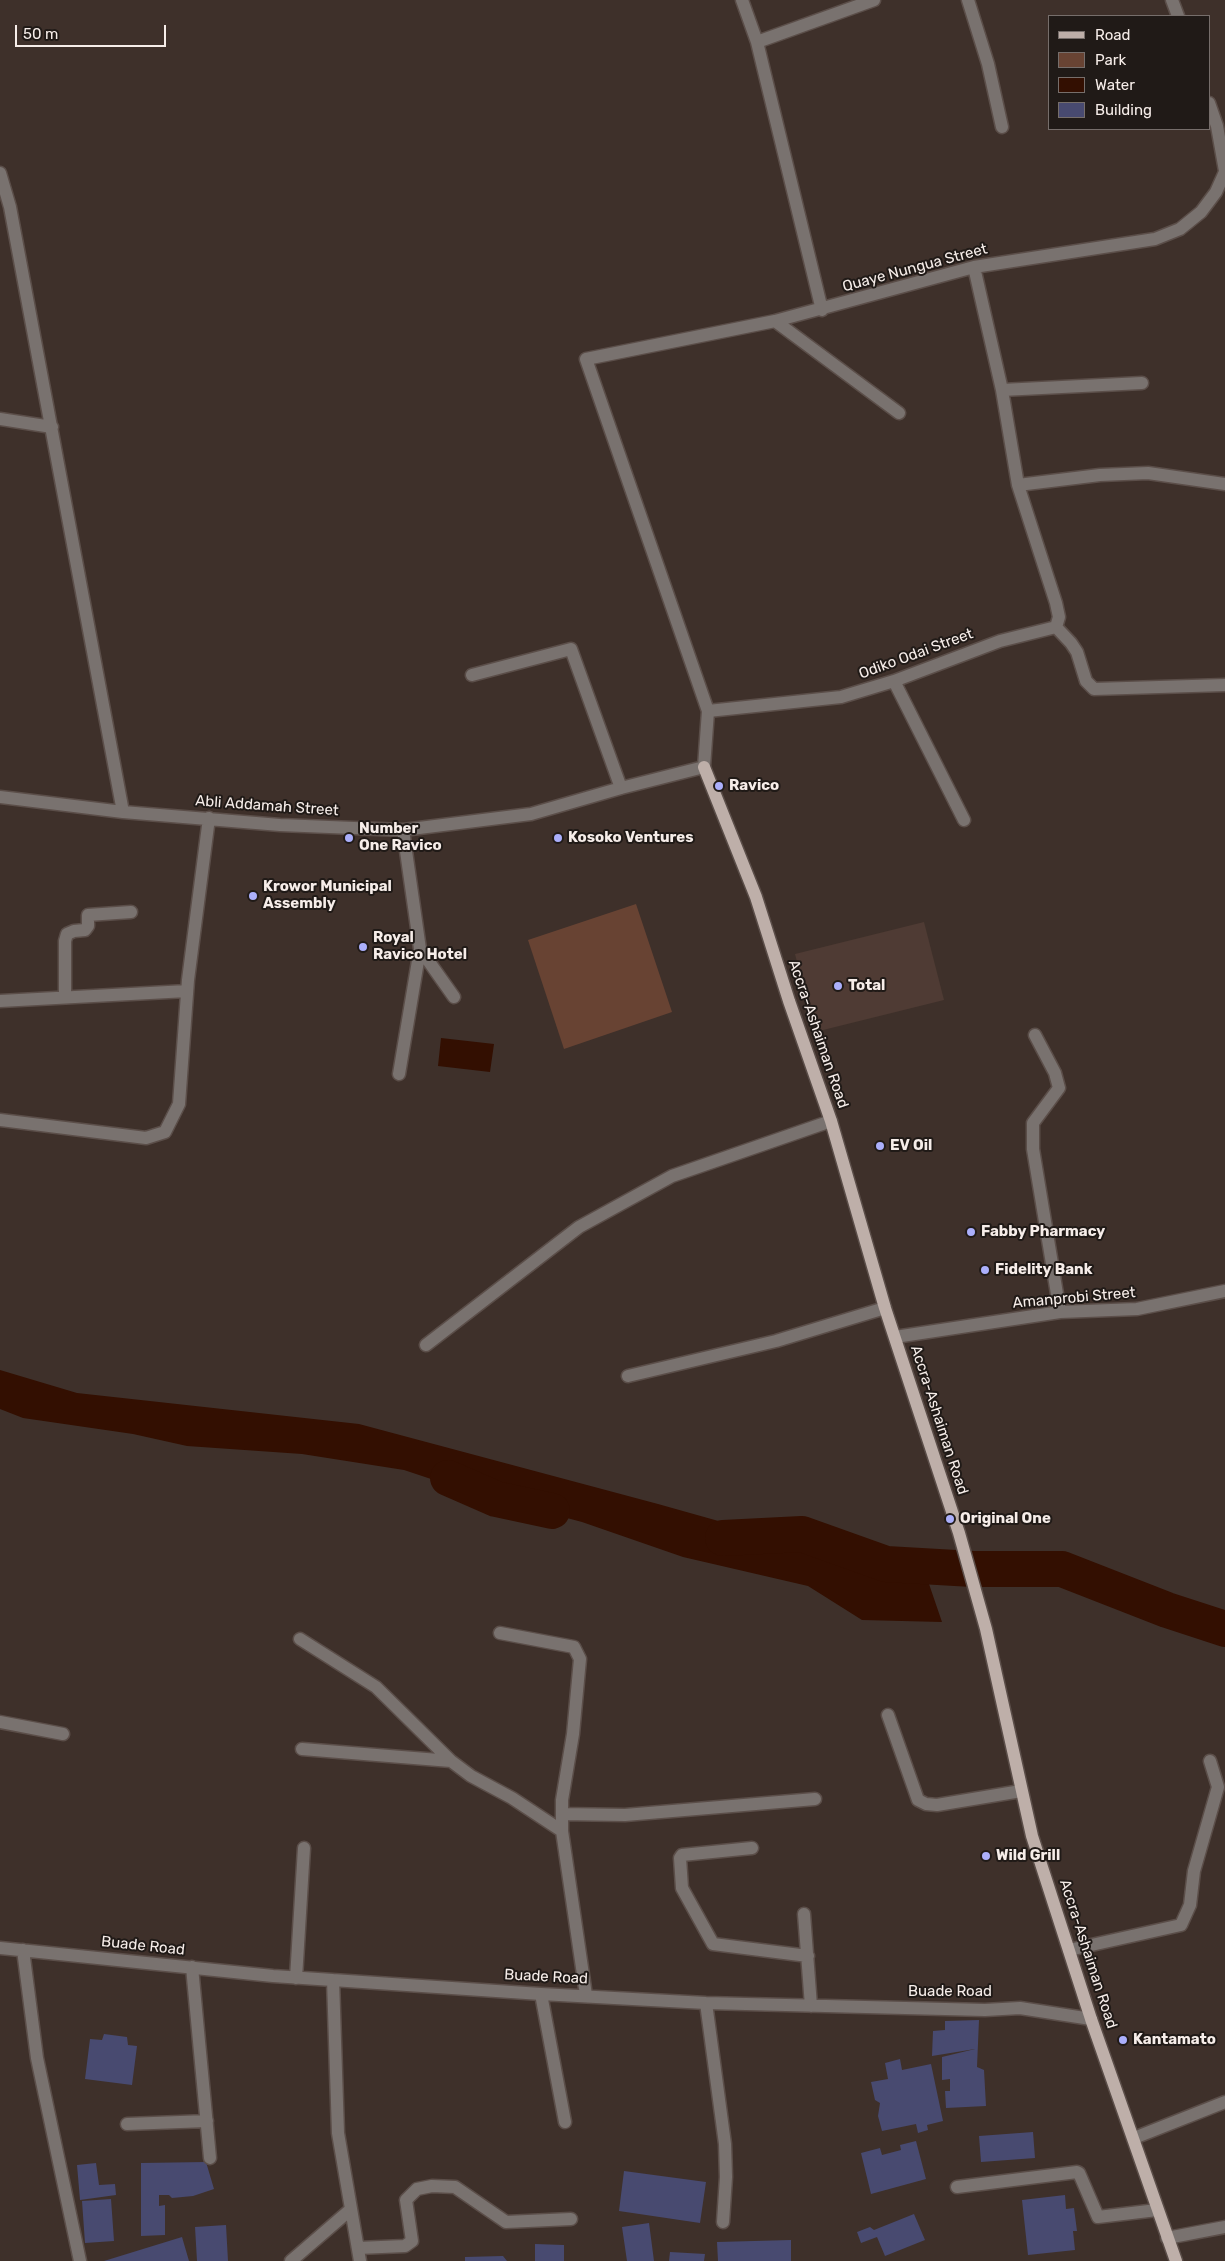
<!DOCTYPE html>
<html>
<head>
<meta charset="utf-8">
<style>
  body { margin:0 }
  #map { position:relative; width:1225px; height:2261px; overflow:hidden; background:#3e302a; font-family:Rubik,sans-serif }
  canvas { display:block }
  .legend { position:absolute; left:1048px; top:15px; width:162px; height:115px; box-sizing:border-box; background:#201a17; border:1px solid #766e6b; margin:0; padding:6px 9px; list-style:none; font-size:15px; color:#f6ede9 }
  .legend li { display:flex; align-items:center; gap:10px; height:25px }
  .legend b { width:25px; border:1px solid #766e6b }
  .scale { position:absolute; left:15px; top:25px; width:151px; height:22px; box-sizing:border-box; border:2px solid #f6ede9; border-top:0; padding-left:6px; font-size:15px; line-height:18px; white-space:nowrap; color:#f6ede9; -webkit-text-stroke:4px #201a17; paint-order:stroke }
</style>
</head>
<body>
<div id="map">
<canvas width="1225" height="2261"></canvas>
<ul class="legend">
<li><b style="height:6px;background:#beafa9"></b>Road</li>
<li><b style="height:14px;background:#684333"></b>Park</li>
<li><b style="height:14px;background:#330f01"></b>Water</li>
<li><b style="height:14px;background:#484a70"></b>Building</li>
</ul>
<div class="scale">50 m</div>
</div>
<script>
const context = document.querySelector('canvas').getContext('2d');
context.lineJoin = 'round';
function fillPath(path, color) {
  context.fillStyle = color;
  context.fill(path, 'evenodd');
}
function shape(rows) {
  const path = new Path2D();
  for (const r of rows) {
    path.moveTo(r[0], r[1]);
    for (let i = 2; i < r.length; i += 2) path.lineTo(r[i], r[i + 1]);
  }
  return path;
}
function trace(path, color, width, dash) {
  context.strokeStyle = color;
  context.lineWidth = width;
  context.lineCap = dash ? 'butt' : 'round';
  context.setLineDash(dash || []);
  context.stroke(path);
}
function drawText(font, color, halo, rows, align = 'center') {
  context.font = font + ' Rubik,sans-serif';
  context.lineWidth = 4;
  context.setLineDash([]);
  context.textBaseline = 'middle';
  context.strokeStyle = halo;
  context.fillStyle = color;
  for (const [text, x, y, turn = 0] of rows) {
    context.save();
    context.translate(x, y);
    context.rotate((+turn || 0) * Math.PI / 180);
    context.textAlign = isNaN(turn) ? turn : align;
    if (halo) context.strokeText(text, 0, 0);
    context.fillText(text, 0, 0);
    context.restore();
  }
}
fillPath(shape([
  [924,922,944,1000,815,1032,795,954]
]), '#4f3b34');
fillPath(shape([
  [636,904,672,1012,564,1049,528,940]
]), '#684333');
fillPath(shape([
  [441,1038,494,1044,490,1072,438,1066],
  [0,1370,77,1393,359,1424,658,1504,857,1560,929,1584,942,1622,862,1620,808,1586,683,1557,582,1522,470,1492,404,1470,302,1454,187,1446,133,1434,23,1418,0,1409]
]), '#330f01');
trace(shape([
  [448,1478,496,1499,552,1511],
  [723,1538,802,1534,886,1564,973,1569,1062,1569,1167,1610,1225,1629]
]), '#330f01', 36);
fillPath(shape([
  [979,2020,977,2067,984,2070,986,2106,946,2108,945,2091,950,2091,950,2079,942,2080,942,2057,975,2049,932,2056,933,2031,945,2030,945,2021],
  [104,2034,127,2037,128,2045,137,2046,132,2085,85,2079,90,2039,102,2040],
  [900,2059,902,2070,931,2064,943,2121,927,2125,928,2130,918,2133,916,2124,882,2131,878,2116,880,2103,875,2100,871,2082,888,2079,885,2063],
  [1033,2132,1035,2158,981,2162,979,2136],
  [916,2141,926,2179,871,2194,861,2153,880,2148,882,2155,901,2150,900,2145],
  [206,2162,214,2189,193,2196,172,2198,169,2195,159,2195,159,2206,165,2205,165,2235,141,2236,141,2163],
  [96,2163,99,2185,115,2184,116,2195,80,2200,77,2165],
  [624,2171,706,2182,700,2223,619,2211],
  [1065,2195,1066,2209,1074,2208,1077,2231,1073,2231,1075,2250,1028,2255,1022,2200],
  [111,2199,114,2241,85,2243,82,2201],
  [914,2214,925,2240,885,2256,877,2237,861,2243,857,2232,870,2227,874,2230],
  [649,2223,654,2261,627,2261,622,2227],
  [226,2225,228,2261,197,2261,195,2227],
  [182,2237,189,2261,104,2261],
  [791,2240,791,2261,718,2261,717,2242],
  [535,2244,564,2245,564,2261,535,2261],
  [670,2252,705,2254,704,2261,669,2261],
  [503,2256,507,2261,465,2261,465,2257]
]), '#484a70');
const minor = shape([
  [742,0,757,42,822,310],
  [968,0,988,64,1002,127],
  [1172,0,1178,16],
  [757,42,874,0],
  [1209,103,1217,126,1225,171],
  [0,173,10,207,123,812],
  [775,321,899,413],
  [1002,390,1142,383],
  [0,419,52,427],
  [1018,485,1100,475,1148,473,1225,484],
  [1056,627,1071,643,1077,652,1086,681,1094,689,1225,685],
  [472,675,571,649,621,788],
  [894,681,964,820],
  [708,711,841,697,894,681,1000,641,1056,627,1059,617,1056,603,1018,485,1002,390,974,267],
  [0,797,123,812,280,825,403,830,531,814,621,788,704,767,708,711,586,359,775,321,974,267,1155,239,1180,229,1201,212,1216,192,1225,172],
  [420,949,454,997],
  [65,997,65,941,67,934,74,931,85,930,88,926,88,915,131,912],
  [0,1001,187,991],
  [1035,1035,1055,1073,1059,1088,1033,1123,1033,1149,1060,1312],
  [399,1074,420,949,403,830],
  [0,1120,146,1138,165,1132,179,1104,188,980,209,818],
  [895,1337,1060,1312,1137,1309,1225,1291],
  [426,1345,579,1227,672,1176,831,1121],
  [628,1376,776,1341,885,1308],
  [500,1633,574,1647,580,1659,573,1734,562,1800,562,1831,586,1995],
  [300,1639,376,1687,451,1761,471,1776,512,1798,562,1831],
  [888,1715,918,1800,926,1804,937,1805,1021,1791],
  [0,1722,63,1734],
  [302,1749,451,1761],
  [562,1814,625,1815,815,1799],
  [752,1848,682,1855,680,1858,682,1888,713,1944,808,1956],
  [804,1914,811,2006],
  [0,1948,273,1976,541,1994,706,2003,985,2010,1020,2008,1091,2019],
  [23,1950,37,2058,80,2261],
  [1069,1950,1181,1925,1190,1905,1194,1871,1218,1787,1210,1761],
  [192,1967,210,2158],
  [296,1978,304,1848],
  [333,1980,338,2133,360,2261],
  [541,1994,565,2122],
  [706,2003,725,2144,726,2177,723,2222],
  [127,2124,207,2121],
  [1134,2138,1225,2102],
  [957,2187,1077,2172,1079,2173,1098,2217,1157,2210],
  [1167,2238,1225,2227],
  [358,2248,405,2246,412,2241,406,2200,417,2189,432,2186,455,2187,506,2222,571,2219],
  [291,2261,350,2210]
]);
const major = shape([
  [704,767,756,897,789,1001,831,1121,885,1308,959,1533,986,1629,1032,1836,1091,2019,1176,2261]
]);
trace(minor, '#5b4e49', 15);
trace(major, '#5b4e49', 15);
trace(minor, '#79726f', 12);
trace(major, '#beafa9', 12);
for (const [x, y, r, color] of [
  [719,786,5,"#abaffb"],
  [349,838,5,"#abaffb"],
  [558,838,5,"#abaffb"],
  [253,896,5,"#abaffb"],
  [363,947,5,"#abaffb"],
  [838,986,5,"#abaffb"],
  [880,1146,5,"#abaffb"],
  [971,1232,5,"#abaffb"],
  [985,1270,5,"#abaffb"],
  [950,1519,5,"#abaffb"],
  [986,1856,5,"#abaffb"],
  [1123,2040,5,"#abaffb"]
]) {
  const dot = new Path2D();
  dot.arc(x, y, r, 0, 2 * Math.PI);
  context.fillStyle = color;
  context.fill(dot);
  trace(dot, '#201a17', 2);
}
drawText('15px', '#f6ede9', '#201a17', [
  ["Quaye Nungua Street",915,268,-15],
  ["Odiko Odai Street",916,654,-20],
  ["Abli Addamah Street",267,806,4],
  ["Accra-Ashaiman Road",818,1034,71],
  ["Amanprobi Street",1074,1298,-5],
  ["Accra-Ashaiman Road",939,1420,72],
  ["Buade Road",143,1946,6],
  ["Accra-Ashaiman Road",1088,1954,72],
  ["Buade Road",546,1977,3],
  ["Buade Road",950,1992]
]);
drawText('bold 15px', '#f6ede9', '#201a17', [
  ["Ravico",729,786],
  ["Number",359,829],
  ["One Ravico",359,846],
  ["Kosoko Ventures",568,838],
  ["Krowor Municipal",263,887],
  ["Assembly",263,904],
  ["Royal",373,938],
  ["Ravico Hotel",373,955],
  ["Total",848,986],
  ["EV Oil",890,1146],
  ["Fabby Pharmacy",981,1232],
  ["Fidelity Bank",995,1270],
  ["Original One",960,1519],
  ["Wild Grill",996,1856],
  ["Kantamato",1133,2040]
], 'left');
</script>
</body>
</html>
